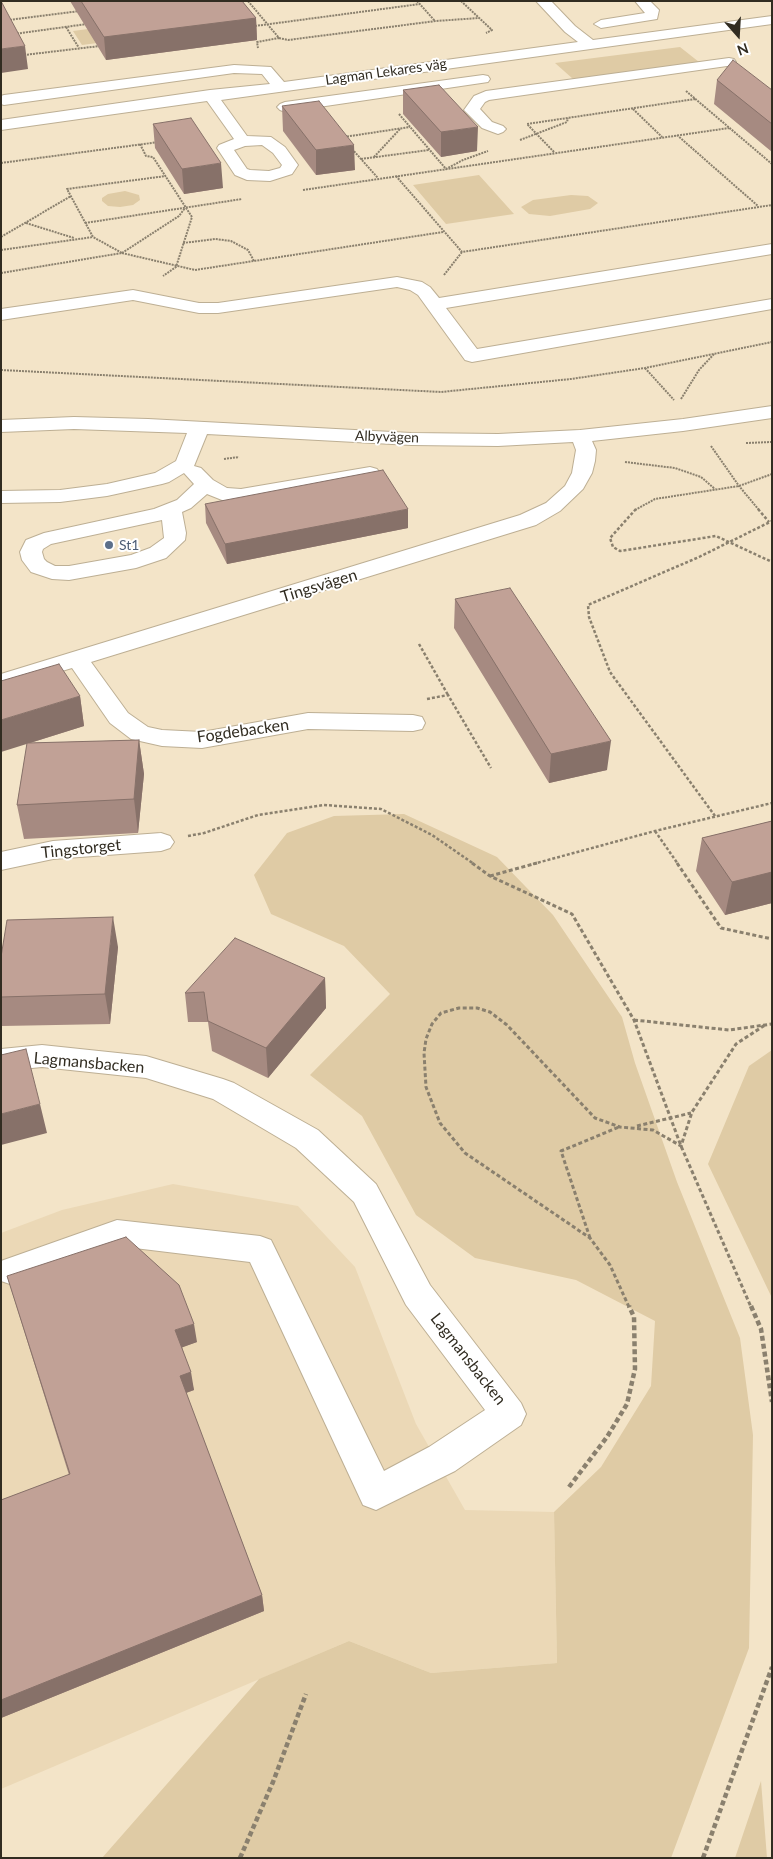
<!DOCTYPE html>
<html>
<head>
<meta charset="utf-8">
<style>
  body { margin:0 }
  #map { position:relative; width:773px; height:1859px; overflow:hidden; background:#f3e4c8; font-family:Lato,sans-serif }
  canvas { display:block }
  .frame { position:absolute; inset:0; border:2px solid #312c21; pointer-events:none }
  .north { position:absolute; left:713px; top:10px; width:50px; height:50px; -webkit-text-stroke:4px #fff; paint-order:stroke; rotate:161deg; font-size:14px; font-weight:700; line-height:20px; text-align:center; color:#312c21 }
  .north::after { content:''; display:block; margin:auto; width:18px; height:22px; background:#312c21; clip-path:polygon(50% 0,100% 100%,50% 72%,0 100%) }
</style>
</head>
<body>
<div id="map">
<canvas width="773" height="1859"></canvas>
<div class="frame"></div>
<div class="north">N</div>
</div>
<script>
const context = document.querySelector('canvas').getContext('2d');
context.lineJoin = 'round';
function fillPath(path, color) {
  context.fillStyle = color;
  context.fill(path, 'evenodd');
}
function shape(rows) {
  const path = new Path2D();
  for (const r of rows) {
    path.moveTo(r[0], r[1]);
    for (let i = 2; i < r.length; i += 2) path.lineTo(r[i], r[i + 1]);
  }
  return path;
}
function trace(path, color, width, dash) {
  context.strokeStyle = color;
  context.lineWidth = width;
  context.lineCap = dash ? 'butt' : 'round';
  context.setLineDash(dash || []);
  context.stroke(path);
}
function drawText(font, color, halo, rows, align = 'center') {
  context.font = font + ' Lato,sans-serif';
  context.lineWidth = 4;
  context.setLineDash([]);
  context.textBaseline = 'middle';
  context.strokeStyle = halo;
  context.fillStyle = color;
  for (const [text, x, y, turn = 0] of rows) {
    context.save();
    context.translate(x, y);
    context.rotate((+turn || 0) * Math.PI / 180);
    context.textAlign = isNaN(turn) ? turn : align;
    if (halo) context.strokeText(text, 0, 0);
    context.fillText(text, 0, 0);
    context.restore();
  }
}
fillPath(shape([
  [173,1184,298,1206,355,1267,416,1424,465,1510,554,1512,557,1663,431,1673,349,1641,1,1789,1,1233,62,1210]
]), '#ebd8b6');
fillPath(shape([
  [133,23,143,37,82,45,73,31],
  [680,47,699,62,573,79,555,63],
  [479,175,514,214,446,224,413,185],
  [125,191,139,195,140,200,133,205,120,207,108,206,102,201,102,198,108,194],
  [571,195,588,196,598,203,590,209,550,216,529,214,521,207,533,200],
  [404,814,497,857,553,915,622,1017,635,1063,677,1182,740,1338,753,1435,749,1648,671,1858,102,1858,259,1679,349,1641,431,1673,557,1663,554,1512,601,1467,651,1386,655,1321,576,1280,475,1258,416,1215,362,1116,310,1075,390,994,344,946,271,914,254,875,287,833,334,816],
  [772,1050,772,1298,708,1164,749,1066],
  [761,1781,767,1858,735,1858]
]), '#dfcba5');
const minor = shape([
  [536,1,551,1,575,26,593,40,772,16,772,24,221,100,247,136,271,137,285,147,298,165,292,174,270,181,247,180,235,175,217,148,219,145,234,139,207,101,1,130,1,120,210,90,270,84,262,74,234,73,4,105,1,104,1,96,4,95,234,65,271,67,284,82,578,42,565,32,536,1],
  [262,145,273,153,282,165,280,168,269,171,250,170,247,169,234,150,245,146,262,145],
  [635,1,650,1,659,10,657,19,601,28,594,24,601,20,645,13,635,1],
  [729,58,734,59,736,62,734,65,489,100,485,102,480,109,492,122,503,126,506,129,503,132,498,134,482,128,464,110,474,96,486,91,729,58],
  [483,75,488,76,490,79,488,82,285,112,280,110,277,107,280,104,285,102,483,75],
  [772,244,772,254,446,308,477,349,772,299,772,309,472,362,465,360,418,295,410,290,397,287,218,313,199,313,133,300,1,320,1,309,133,290,199,303,218,303,397,277,422,282,430,287,439,298,772,244],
  [772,406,772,418,683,431,592,441,596,450,595,461,592,473,583,489,560,511,536,525,91,662,128,713,148,727,162,730,202,732,308,713,413,715,422,717,425,723,422,729,413,731,308,729,202,748,162,746,131,739,110,723,72,668,1,689,1,674,520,515,546,503,565,486,572,473,576,450,573,442,498,446,411,445,207,434,194,466,201,468,213,480,227,488,241,489,370,467,377,469,380,473,377,477,370,479,241,501,222,500,207,494,191,508,182,512,186,533,185,540,166,558,136,568,69,580,52,579,31,572,22,560,20,552,26,540,44,533,154,509,177,500,194,484,184,473,169,482,162,484,107,496,60,502,1,503,1,491,60,490,107,484,155,473,176,461,187,433,74,429,1,432,1,420,74,417,148,419,411,433,498,434,580,430,683,419,772,406],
  [162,520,164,538,150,548,131,555,69,566,55,566,47,562,44,559,42,552,43,549,51,544,162,520],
  [161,833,170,836,174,842,170,848,161,851,53,859,1,870,1,852,53,841,161,833],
  [42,1045,146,1056,223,1079,234,1083,318,1130,376,1184,430,1285,521,1403,526,1414,521,1425,455,1471,376,1510,363,1505,250,1262,118,1246,13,1285,1,1281,1,1261,117,1220,260,1236,271,1240,384,1471,429,1447,485,1410,406,1305,354,1202,296,1148,213,1099,146,1078,42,1067,1,1071,1,1049,42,1045]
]);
trace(minor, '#bdaf94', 2);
trace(shape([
  [248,1,279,38,257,42,258,48],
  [417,1,435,21],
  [461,1,492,30,486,33],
  [1,21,80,11],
  [255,26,420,4],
  [66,27,79,48],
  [14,34,87,24],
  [279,38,288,40,436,21,479,18],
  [24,55,100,46],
  [686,91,772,164],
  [633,109,662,137],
  [399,114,446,169,463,160,488,151],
  [677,135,758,206],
  [344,137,410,127],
  [520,140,567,122,568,118],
  [140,144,146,156,153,157,192,217,176,267,163,276],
  [352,149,378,178],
  [554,152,527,124,695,99],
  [374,157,400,129],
  [361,159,429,150],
  [1,163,159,142],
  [396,176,462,252,772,205],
  [303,190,729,128],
  [26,223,74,238],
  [85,223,242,199],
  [1,237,71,196],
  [183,243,215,239,231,241,248,250,254,261],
  [1,250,93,237],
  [122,253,195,270,443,232],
  [122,253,179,216,185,208],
  [1,273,122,253,93,237,67,189,166,176],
  [444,275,462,252],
  [645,368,674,400],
  [1,370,441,392,571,379,645,368,772,342],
  [681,399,699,370,714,354],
  [746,443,772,442],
  [711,446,739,486,759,510],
  [224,459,239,457],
  [625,462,675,468,701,477,715,489],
  [635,510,655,499,739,486,772,474]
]), '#8a806e', 2, [2, 1]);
trace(shape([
  [636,509,610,538,613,547,620,551,716,536,772,562],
  [758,509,769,522],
  [419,644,448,695],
  [427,699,448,695,491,768],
  [715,816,610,672,589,617,588,605,699,557,772,521],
  [655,831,678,864],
  [188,836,204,833,258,815,324,805,381,809,432,835,474,864],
  [533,864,655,831,772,803]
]), '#8a806e', 2.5, [3, 2]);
trace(shape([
  [472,863,490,876,572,914,634,1020,681,1146,751,1307],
  [677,863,721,928,772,939],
  [490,876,537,863],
  [634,1020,729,1030,772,1024],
  [637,1126,691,1113],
  [590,1238,561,1151,619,1127],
  [629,1307,610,1265,590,1238,465,1153,440,1123,426,1087,424,1053,426,1039,432,1024,441,1013,459,1008,477,1008,490,1012,507,1025,595,1118,620,1127,653,1130,681,1146,692,1112,736,1044,765,1025]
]), '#8a806e', 3, [4, 2.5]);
trace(shape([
  [751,1306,761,1329,772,1402],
  [569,1487,607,1437,627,1404,635,1369,634,1317,629,1306],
  [240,1858,273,1782,306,1694],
  [703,1858,772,1667]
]), '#8a806e', 4.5, [5, 3]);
fillPath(minor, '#fff');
fillPath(shape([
  [70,1,242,1,256,18,257,40,106,60],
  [717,80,772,90,772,152,714,104],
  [403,90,477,151,441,157,403,114],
  [282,106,355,170,316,175,283,131],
  [153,124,223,188,184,194,155,148],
  [205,504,408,528,227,564,206,523],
  [455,599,607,770,549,783,454,628],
  [80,696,84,726,30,743,139,740,144,774,138,833,24,839,17,805,27,744],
  [772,821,772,903,725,915,696,871,702,838],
  [118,947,110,1024,2,1026,1,957],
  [325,978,326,1008,268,1078,212,1051,208,1022,188,1022,185,993],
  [7,1276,197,1342,182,1347,194,1390,186,1393,262,1595,264,1611,1,1718,1,1500,69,1475]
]), '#a68a81');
fillPath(shape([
  [256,18,257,40,106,60,104,37],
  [25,46,28,69,1,73,1,49],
  [478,127,477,151,441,157,441,132],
  [354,145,355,170,316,175,316,150],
  [221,163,223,188,184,194,182,169],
  [408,509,408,528,227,564,225,544],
  [80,696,84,726,1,752,1,720],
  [139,740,144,774,138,833,134,799],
  [611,741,607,770,549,783,551,754],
  [772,872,772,903,725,915,732,882],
  [113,917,118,947,110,1024,105,994],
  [325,978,326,1008,268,1078,266,1048],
  [40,1104,47,1133,1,1145,1,1114],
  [194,1324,197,1342,178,1349,175,1330],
  [191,1372,194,1390,183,1394,180,1376],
  [262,1595,264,1611,1,1718,1,1700]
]), '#877169');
const building = shape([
  [1,1,25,46,1,49,1,1],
  [81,1,242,1,256,18,104,37,81,1],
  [733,60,772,90,772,124,717,80,733,60],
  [439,85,478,127,441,132,403,90,439,85],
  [319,101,354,145,316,150,282,106,319,101],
  [191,118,221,163,182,169,153,124,191,118],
  [383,470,408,509,225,544,205,504,383,470],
  [510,588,611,741,551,754,455,599,510,588],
  [59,664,80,696,1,720,1,681,59,664],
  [139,740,134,799,17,805,27,743,139,740],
  [772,821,772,872,732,882,702,838,772,821],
  [113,917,105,994,1,997,1,957,7,920,113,917],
  [235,938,325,978,266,1048,208,1021,204,992,185,993,235,938],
  [26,1049,40,1104,1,1114,1,1055,26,1049],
  [126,1237,179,1285,194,1324,175,1330,191,1372,180,1376,262,1595,1,1700,1,1500,70,1474,7,1276,126,1237]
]);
fillPath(building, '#c1a196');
trace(building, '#877169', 1);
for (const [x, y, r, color] of [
  [109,545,5,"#5c6f8a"]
]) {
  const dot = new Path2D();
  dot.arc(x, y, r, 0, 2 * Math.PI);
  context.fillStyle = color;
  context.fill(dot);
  trace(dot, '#fff', 2);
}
drawText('14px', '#312c21', '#fff', [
  ["Lagman Lekares väg",386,72,-8],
  ["Albyvägen",387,437,2]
]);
drawText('14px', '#4e5e75', '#fff', [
  ["St1",119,545]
], 'left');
drawText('16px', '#312c21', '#fff', [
  ["Tingsvägen",319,586,-17],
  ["Fogdebacken",243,731,-8],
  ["Tingstorget",81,849,-6],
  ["Lagmansbacken",89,1063,5],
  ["Lagmansbacken",468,1359,52]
]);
</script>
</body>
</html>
